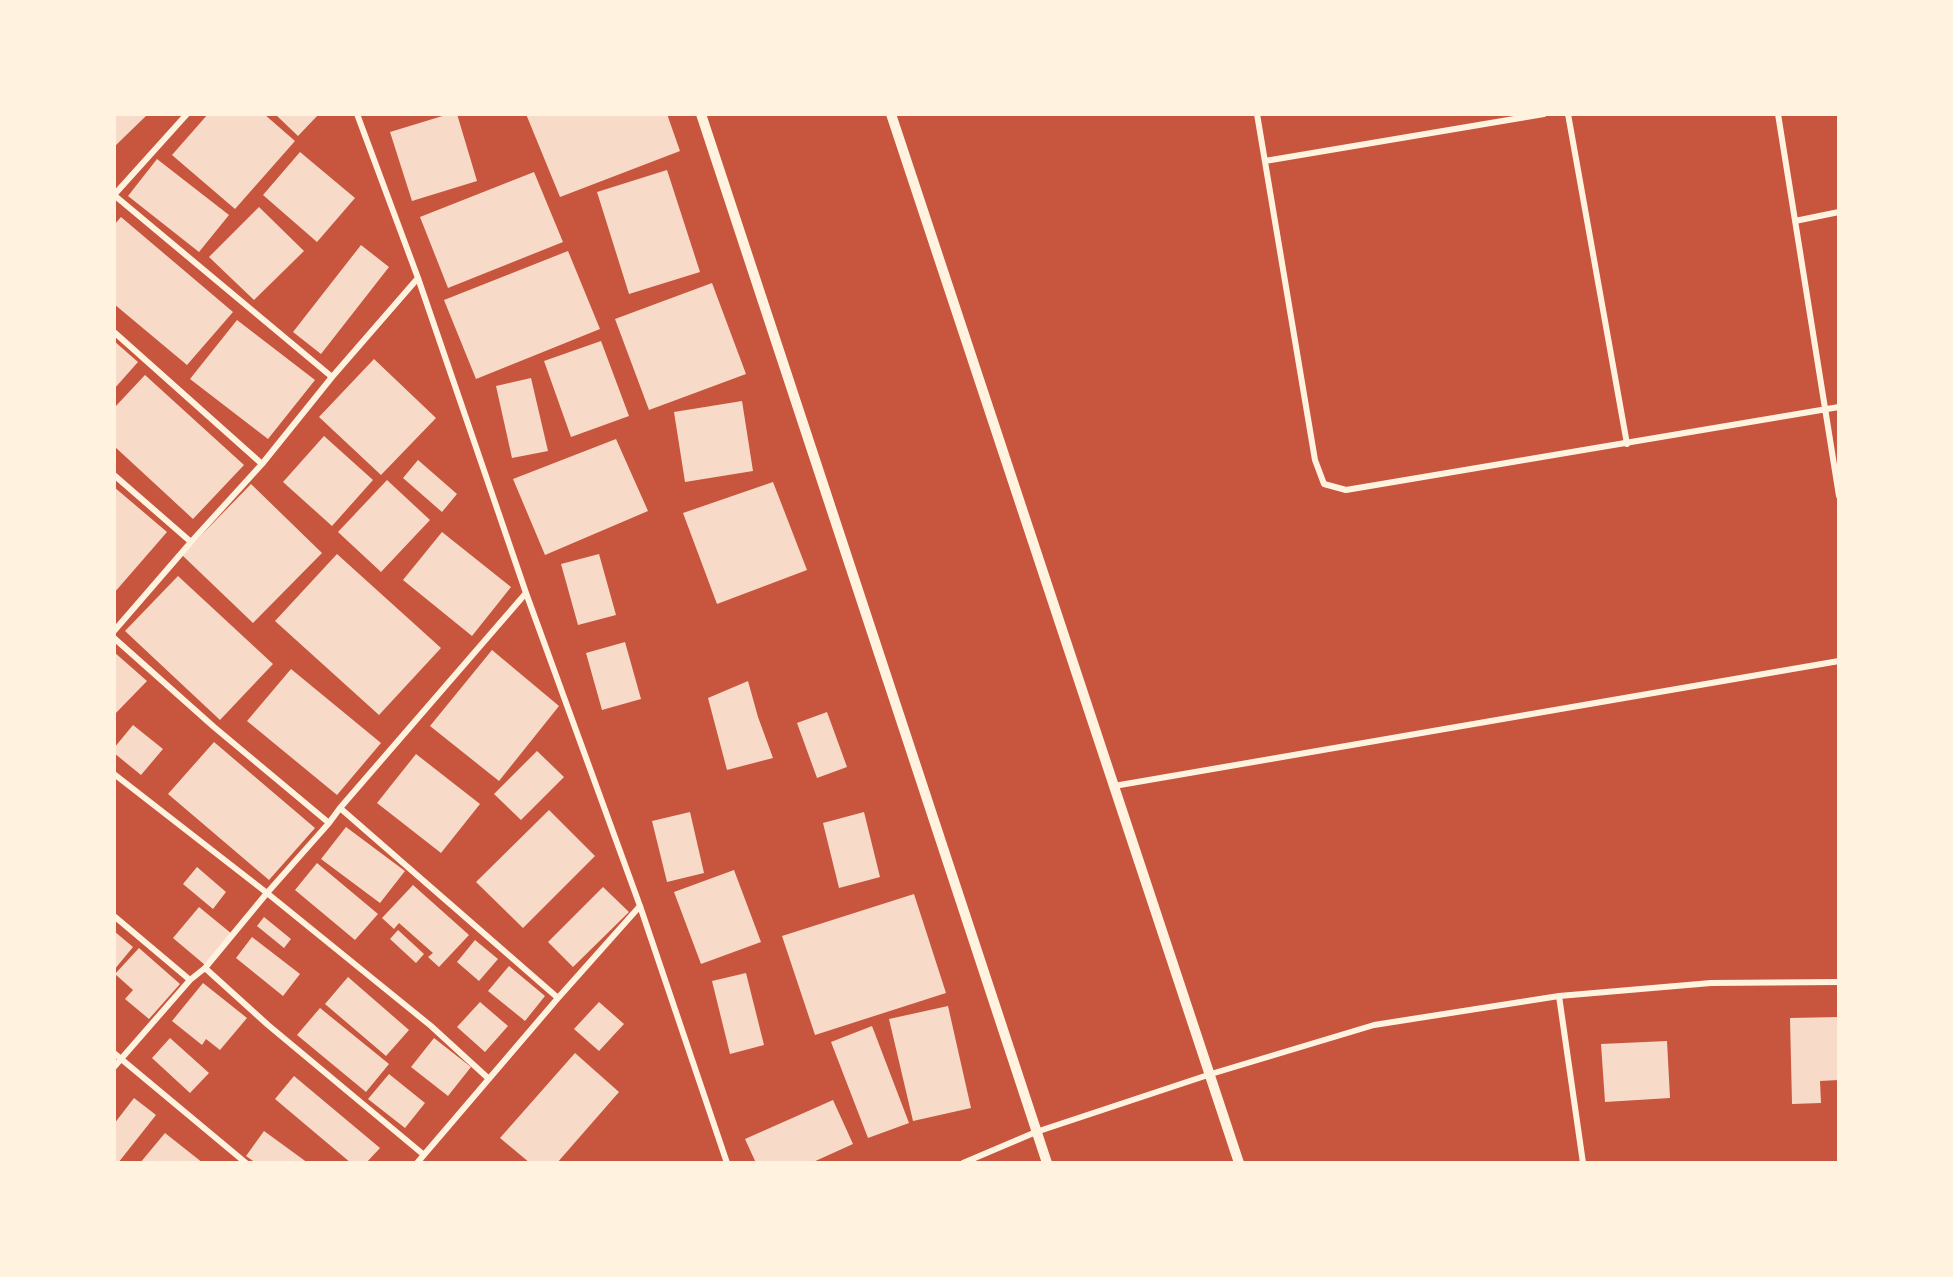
<!DOCTYPE html>
<html>
<head>
<meta charset="utf-8">
<style>
  body { margin:0 }
  #map { position:relative; width:1953px; height:1277px; overflow:hidden; background:#c8553d; font-family:"Open Sans",sans-serif }
  canvas { display:block }
  .frame { position:absolute; inset:0; border:116px solid #fff3e0; pointer-events:none }
</style>
</head>
<body>
<div id="map">
<canvas width="1953" height="1277"></canvas>
<div class="frame"></div>
</div>
<script>
const context = document.querySelector('canvas').getContext('2d');
context.lineJoin = 'round';
function fillPath(path, color) {
  context.fillStyle = color;
  context.fill(path, 'evenodd');
}
function shape(rows) {
  const path = new Path2D();
  for (const r of rows) {
    path.moveTo(r[0], r[1]);
    for (let i = 2; i < r.length; i += 2) path.lineTo(r[i], r[i + 1]);
  }
  return path;
}
function trace(path, color, width, dash) {
  context.strokeStyle = color;
  context.lineWidth = width;
  context.lineCap = dash ? 'butt' : 'round';
  context.setLineDash(dash || []);
  context.stroke(path);
}
fillPath(shape([
  [114,114,148,114,114,147],
  [208,114,264,114,295,141,235,209,172,155],
  [275,114,319,114,298,136],
  [449,114,457,114,477,181,412,201,390,132],
  [526,114,667,114,680,151,560,197],
  [300,152,355,198,317,242,263,195],
  [157,159,229,215,199,252,128,196],
  [667,170,700,272,629,294,597,192],
  [534,172,563,242,448,288,420,217],
  [259,207,304,251,254,300,209,257],
  [121,217,233,312,187,365,114,304,114,225],
  [361,245,389,267,321,354,293,332],
  [568,251,600,329,476,379,444,300],
  [712,283,746,374,649,410,615,319],
  [237,320,315,380,268,439,190,379],
  [114,341,138,362,114,389],
  [601,341,629,416,571,437,544,361],
  [374,359,436,418,381,475,319,417],
  [145,375,244,465,193,519,114,446,114,408],
  [531,378,548,451,512,458,496,386],
  [742,401,753,471,685,482,674,412],
  [324,436,373,480,332,526,283,482],
  [616,439,648,511,545,555,513,479],
  [418,460,457,494,442,512,403,478],
  [387,480,430,520,381,572,338,532],
  [773,482,807,570,717,604,683,513],
  [251,484,322,553,253,623,182,555],
  [114,487,167,532,114,593],
  [442,532,511,587,472,636,403,580],
  [337,554,441,648,379,715,275,621],
  [599,554,616,615,578,625,561,564],
  [178,576,273,664,220,720,125,631],
  [625,642,641,699,602,710,586,653],
  [492,650,559,706,499,781,430,726],
  [114,652,147,681,114,715],
  [291,669,381,743,337,795,247,721],
  [748,681,758,717,773,758,727,770,708,698],
  [827,712,847,767,817,778,797,723],
  [133,725,163,749,141,775,114,753,114,748],
  [214,742,315,828,269,880,168,794],
  [537,751,564,777,521,820,494,794],
  [416,754,480,804,441,853,377,803],
  [549,810,595,856,523,928,476,882],
  [690,812,704,873,667,882,652,821],
  [864,812,880,877,839,888,823,823],
  [346,827,405,871,380,903,321,859],
  [317,863,378,914,355,940,295,890],
  [197,867,226,892,213,909,183,884],
  [734,870,761,942,701,964,674,892],
  [413,885,469,935,439,967,428,957,433,953,399,923,394,929,382,918],
  [603,887,629,912,573,967,548,942],
  [914,894,946,993,815,1035,782,936],
  [199,907,232,934,205,965,173,938],
  [264,917,291,939,284,948,257,926],
  [398,930,424,954,416,963,390,939],
  [114,931,133,947,114,970],
  [252,937,300,974,283,996,236,958],
  [475,940,498,959,479,981,457,962],
  [139,948,180,984,149,1019,125,999,133,990,115,974],
  [509,966,545,996,525,1021,488,991],
  [746,973,764,1045,730,1054,712,981],
  [348,977,409,1030,386,1056,325,1004],
  [203,983,247,1018,220,1050,206,1039,202,1045,172,1021],
  [480,1002,508,1026,485,1052,457,1027],
  [599,1002,624,1024,599,1051,574,1029],
  [948,1006,971,1108,913,1121,889,1019],
  [320,1008,389,1064,366,1092,297,1035],
  [1839,1017,1839,1080,1820,1081,1821,1103,1792,1104,1790,1018],
  [872,1026,909,1123,868,1138,831,1042],
  [170,1038,209,1073,190,1093,152,1058],
  [434,1038,471,1067,448,1096,411,1067],
  [1667,1041,1670,1098,1605,1102,1601,1044],
  [575,1053,619,1092,557,1163,530,1163,500,1138],
  [389,1074,425,1103,405,1128,368,1099],
  [294,1076,380,1148,366,1163,351,1163,275,1099],
  [134,1098,156,1115,118,1163,114,1163,114,1124],
  [833,1100,853,1144,811,1163,756,1163,745,1139],
  [264,1131,308,1163,256,1163,246,1156],
  [165,1133,203,1163,140,1163]
]), '#f7dbc8');
trace(shape([
  [357,114,418,278,526,593,640,906,727,1163],
  [1257,114,1315,460,1324,484,1346,490,1839,407],
  [1568,114,1627,444],
  [1778,114,1839,496],
  [1265,161,1544,114],
  [114,195,332,377],
  [114,195,187,114],
  [1795,221,1839,212],
  [114,332,262,464],
  [114,475,191,542],
  [114,631,191,542,262,464,332,377,418,278],
  [114,638,214,727,329,823],
  [114,774,267,893,431,1026,489,1079],
  [1114,786,1839,661],
  [340,808,558,998],
  [114,916,190,980],
  [205,968,268,1025,424,1155],
  [1559,996,1583,1163],
  [114,1053,246,1163],
  [114,1067,190,980,205,968,267,893,329,823,340,808,526,593],
  [417,1163,558,998,640,906],
  [963,1163,1036,1132,1211,1074,1374,1025,1559,996,1711,983,1839,982]
]), '#fff3e0', 6);
trace(shape([
  [701,114,1047,1163],
  [891,114,1239,1163]
]), '#fff3e0', 10);
</script>
</body>
</html>
